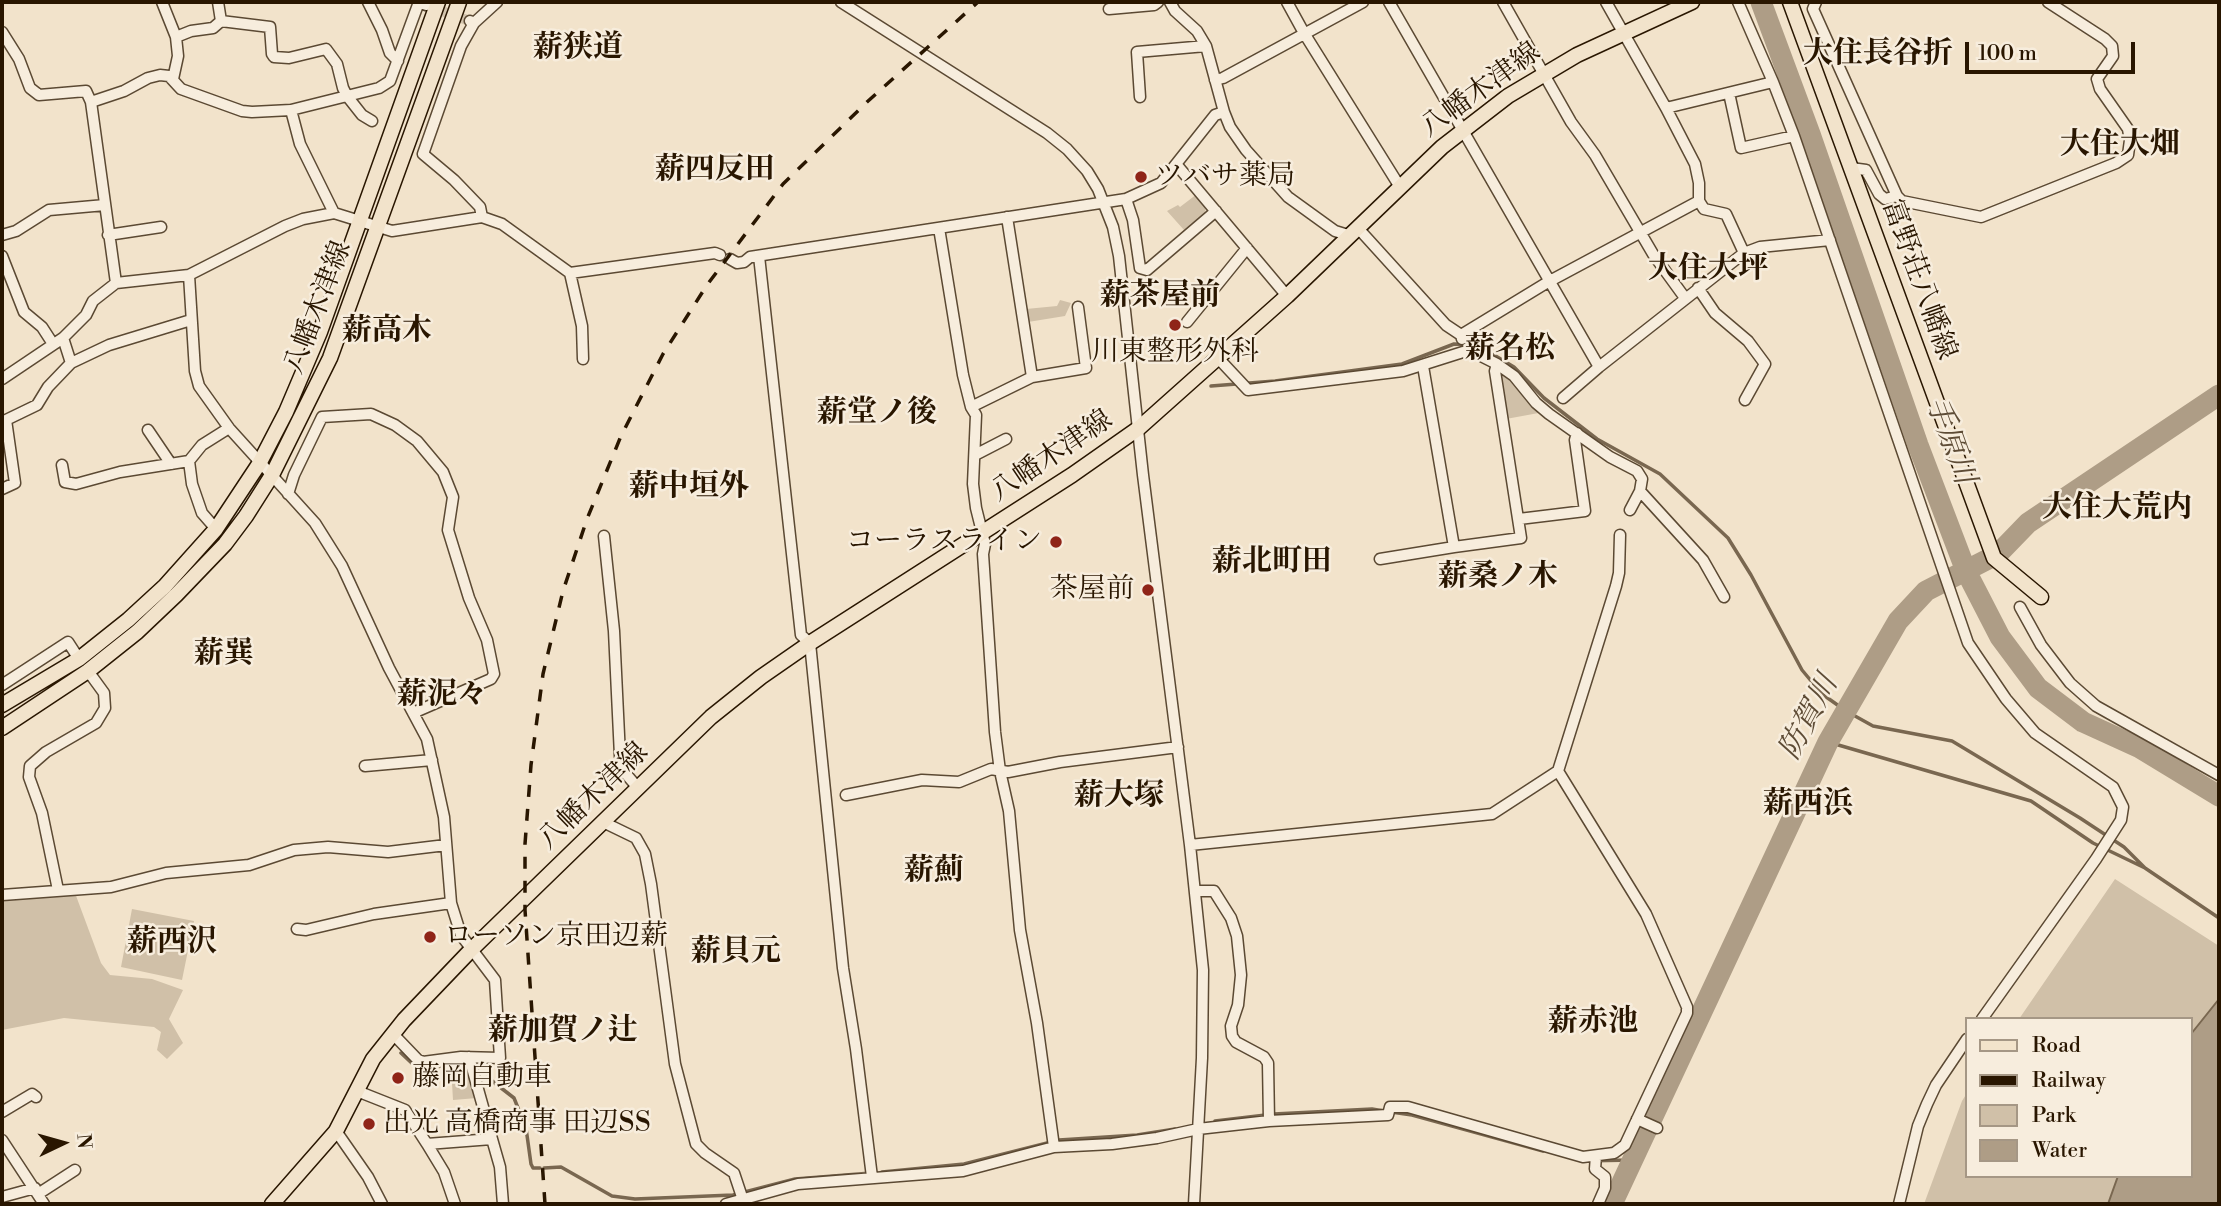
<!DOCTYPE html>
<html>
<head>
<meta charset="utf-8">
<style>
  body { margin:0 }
  #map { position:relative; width:2221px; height:1206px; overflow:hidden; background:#f2e3cb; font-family:"Libre Bodoni",serif }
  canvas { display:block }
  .frame { position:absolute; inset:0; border:4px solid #291600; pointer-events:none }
  .legend { position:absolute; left:1965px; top:1017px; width:228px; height:161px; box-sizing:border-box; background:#f7eddd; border:2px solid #a59785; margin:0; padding:9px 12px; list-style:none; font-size:21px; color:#291600 }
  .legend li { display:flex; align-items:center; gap:14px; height:35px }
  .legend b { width:35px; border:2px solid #a59785 }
  .north { position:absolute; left:28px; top:1108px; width:70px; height:70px; -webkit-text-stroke:5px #f7eddd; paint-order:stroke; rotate:85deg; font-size:19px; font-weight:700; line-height:28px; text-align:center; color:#291600 }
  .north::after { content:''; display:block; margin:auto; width:24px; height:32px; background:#291600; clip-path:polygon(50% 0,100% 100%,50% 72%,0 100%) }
  .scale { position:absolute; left:1965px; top:42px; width:170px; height:32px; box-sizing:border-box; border:4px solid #291600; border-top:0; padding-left:9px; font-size:21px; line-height:24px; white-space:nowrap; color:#291600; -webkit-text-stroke:5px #f7eddd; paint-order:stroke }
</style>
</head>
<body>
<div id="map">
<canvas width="2221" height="1206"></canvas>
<div class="frame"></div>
<ul class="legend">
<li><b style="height:9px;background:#f2e3cb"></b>Road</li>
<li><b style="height:9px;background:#291600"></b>Railway</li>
<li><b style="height:19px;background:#d0c0a8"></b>Park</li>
<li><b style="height:19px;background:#ae9d86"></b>Water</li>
</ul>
<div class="north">N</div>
<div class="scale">100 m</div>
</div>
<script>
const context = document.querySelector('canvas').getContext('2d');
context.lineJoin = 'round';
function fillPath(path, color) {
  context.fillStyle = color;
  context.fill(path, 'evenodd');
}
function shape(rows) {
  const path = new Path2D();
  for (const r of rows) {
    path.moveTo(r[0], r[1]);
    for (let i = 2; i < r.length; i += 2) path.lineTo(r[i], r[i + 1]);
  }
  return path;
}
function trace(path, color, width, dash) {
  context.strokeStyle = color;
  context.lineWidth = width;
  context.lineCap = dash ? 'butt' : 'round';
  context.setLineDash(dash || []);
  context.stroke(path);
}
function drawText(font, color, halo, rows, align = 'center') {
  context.font = font + ' "Libre Bodoni","Noto Serif JP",serif';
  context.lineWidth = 5;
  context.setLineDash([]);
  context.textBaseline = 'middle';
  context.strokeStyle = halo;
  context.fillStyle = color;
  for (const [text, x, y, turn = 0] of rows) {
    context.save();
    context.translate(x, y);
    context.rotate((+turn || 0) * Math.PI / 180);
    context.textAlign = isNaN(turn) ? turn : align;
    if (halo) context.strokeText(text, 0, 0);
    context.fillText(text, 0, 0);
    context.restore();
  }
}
fillPath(shape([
  [1197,194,1206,205,1205,213,1184,230,1167,211,1178,205,1180,207],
  [1060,300,1071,303,1065,316,1028,322,1026,309,1057,306],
  [1504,369,1544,412,1506,419,1497,370],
  [2115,879,2219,946,2219,1002,2191,1035,2191,1019,2019,1019],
  [75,893,101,963,110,975,152,979,183,990,169,1019,183,1043,167,1059,157,1050,161,1032,154,1027,64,1018,2,1030,2,900],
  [132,909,194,921,182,980,121,967],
  [464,1065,470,1072,477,1098,453,1100,451,1066],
  [1967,1093,1967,1176,2118,1176,2108,1204,1924,1204,1962,1101]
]), '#d0c0a8');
const water = shape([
  [2219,999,2219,1204,2108,1204,2118,1176,2191,1176,2191,1034,2219,999]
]);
fillPath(water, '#ae9d86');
trace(water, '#796750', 2);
trace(shape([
  [1211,386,1275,381,1402,364,1454,344,1471,345,1489,352,1514,367,1544,398,1597,439,1660,474,1728,538,1751,575,1802,670,1822,694,1846,711,1873,726,1952,741,2080,818,2124,847,2145,868],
  [1828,742,2031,801,2093,843,2145,868,2219,918],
  [401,1053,418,1069,459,1064],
  [487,1077,514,1098,526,1128,531,1164,533,1168,540,1168],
  [1391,1112,1412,1115,1543,1151],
  [1215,1121,1274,1114,1372,1109,1384,1111],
  [1581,1161,1633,1160],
  [544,1168,561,1167,612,1196,635,1199,733,1195,795,1179,871,1173],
  [882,1172,964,1164,1059,1140,1137,1135,1175,1129]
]), '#796750', 3.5);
trace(shape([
  [1761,2,1810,134,1918,445,1966,571,2000,637,2038,688,2083,722,2140,748,2219,796],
  [1612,1204,1828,742,1898,621,1926,591,1998,554,2028,523,2219,395]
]), '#ae9d86', 21);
trace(shape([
  [428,6,467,20]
]), '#d4c4ad', 10, [10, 5]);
const minor = shape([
  [162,2,176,37,191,31,213,28,221,21,270,27,272,54,274,57,289,58,326,49,337,64,343,88,347,96,362,115,372,121],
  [218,2,221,21],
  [368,2,382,30,390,53,398,61],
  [841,2,1047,133,1067,149,1087,171,1098,189,1113,227,1119,256,1143,475,1190,845,1203,970,1202,1058,1194,1204],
  [1170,2,1175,11,1197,31,1206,46,1224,112,1230,127,1246,150,1288,197,1335,231,1348,235],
  [1287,2,1304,33,1400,187],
  [1389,2,1599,367],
  [1503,2,1571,122,1595,155,1653,254,1685,298],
  [1606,2,1666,108,1695,164,1699,183,1699,201,1704,209,1726,214,1744,253],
  [1738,2,1773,82,1794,136,1968,643,2006,699,2035,733,2113,787,2123,807,2121,820,2096,859,1982,1019],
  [1816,2,1813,9,1897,196,1902,201,1981,217,2116,163,2128,155,2130,140,2128,129,2100,89,2097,79,2113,56,2112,46,2105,39,2048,2],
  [1109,9,1154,5,1158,2],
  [470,21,474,23,497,2],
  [474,23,461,46,423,154,454,180,480,207,482,217],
  [2,32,19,59,30,88,39,95,86,91,91,102,116,283],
  [173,79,178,56,176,37],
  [1215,80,1223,78,1363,2],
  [1729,93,1741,148,1794,136],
  [1140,97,1137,52,1206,46],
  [91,102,124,91,148,78,160,75,169,76,181,89,242,111,252,112,291,110,379,88,390,81,419,2,426,5],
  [1666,108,1773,82],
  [291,110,300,144,334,213],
  [1176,164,1287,296],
  [1851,168,1866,170,1879,194,1885,199,1897,196],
  [1126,199,1133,220,1140,268,1147,270,1216,211],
  [1007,217,1032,377],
  [1357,227,1446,325,1461,335,1462,339],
  [939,228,963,375,971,407,976,415,973,484,976,508,985,544,983,554,995,732,1000,771,1009,811,1020,930,1037,1023,1054,1147],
  [2,235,16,231,49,210,105,205],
  [108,235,161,227],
  [2,256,24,312,42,327,53,344],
  [759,256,801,635,810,643,843,968,856,1049,872,1177],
  [730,259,737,263,744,262,750,257,1126,199,1161,183,1215,115,1224,112],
  [570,273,582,326,583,359],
  [189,275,195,371,199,386,229,428,315,523,342,566,389,668,427,739,444,817,451,903,461,935,495,980,500,1058,461,1057,423,1062,418,1060,393,1034],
  [1698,288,1715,313,1748,341,1765,364,1745,400],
  [1187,322,1247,248],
  [1461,335,1548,282,1699,201],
  [1218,358,1248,390,1403,371,1463,352,1477,354,1497,364,1514,376,1536,403,1549,414,1610,457,1637,471,1642,479,1640,491,1630,510],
  [71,363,109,345,191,320],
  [1423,366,1454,547,1521,538,1495,371,1497,364],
  [2,379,63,338,86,315,93,301,116,283,189,275,285,226,303,219,334,213,392,231,482,217,502,224,570,273,715,253,720,255],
  [1563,398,1599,367,1744,253,1760,247,1830,240],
  [971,407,1032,377,1086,368,1078,307],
  [148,430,171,464],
  [975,455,1006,439],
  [62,465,65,482,76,484,120,472,189,461],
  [2,489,15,483,6,420,37,405,48,387,71,363,63,338],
  [1640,491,1703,560,1724,597],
  [288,494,294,475,322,417,371,414,395,425,417,441,443,472,453,497,448,530,469,598,487,640,494,674,491,679,413,713],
  [1519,519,1585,511,1575,440,1577,433],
  [216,529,202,513,192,484,189,461,202,445,229,428],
  [604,536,614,631,620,756,626,774,638,788],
  [1380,559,1454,547],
  [2020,607,2041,645,2070,683,2096,706,2219,775],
  [2,685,68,642,79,659],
  [365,766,432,760],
  [846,795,922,780,959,782,991,769,1008,772,1060,762,1178,747],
  [605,823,636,838,645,854,651,884,675,1064,696,1144,705,1153,734,1173,743,1200],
  [1190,845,1492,814,1558,771,1616,586,1619,573,1620,535],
  [58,890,42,813,29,777,30,766,46,752,96,723,105,708,104,693,88,671],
  [1195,891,1214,891,1231,918,1237,936,1241,975,1238,1005,1231,1026,1232,1036,1236,1042,1264,1057,1268,1063,1269,1121],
  [2,895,111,887,166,873,249,865,294,850,328,847,388,852,446,845],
  [297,929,306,930,374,914,451,903],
  [469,1057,492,1139],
  [357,1091,405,1110,427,1144,492,1139,500,1167,503,1204],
  [2,1112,32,1094,36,1097],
  [1637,1119,1657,1128],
  [336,1131,368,1177,382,1204],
  [2,1140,44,1204],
  [427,1144,444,1172,455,1204],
  [1596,1156,1595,1169,1605,1177,1605,1188,1598,1204],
  [38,1194,75,1170],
  [2,1197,35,1188],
  [726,1204,798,1184,963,1171,1054,1147,1112,1144,1157,1138,1198,1129,1269,1121,1388,1115,1390,1107,1408,1107,1583,1157,1614,1153,1625,1145,1687,1013,1687,1007,1646,914,1558,771],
  [1899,1204,1918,1126,1927,1104,1936,1085,1967,1039]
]);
const major = shape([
  [1790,2,1994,558,2041,597],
  [2,705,79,659,128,620,165,586,216,529,259,464,286,412,320,332,438,2],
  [2,728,88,671,137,632,176,595,225,544,246,516,272,475,330,358,459,2],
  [272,1204,336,1131,373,1059,404,1020,471,950,711,717,761,677,810,643,1072,475,1139,428,1287,296,1442,147,1508,96,1577,55,1692,2]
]);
trace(minor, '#5b4933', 13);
trace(major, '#291600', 17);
trace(minor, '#f7eddd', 10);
trace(major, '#f2e3cb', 14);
trace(shape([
  [545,1204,525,910,525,844,531,765,543,674,563,591,587,519,621,436,663,354,707,285,783,184,867,102,978,2]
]), '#291600', 3.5, [12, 12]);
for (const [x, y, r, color] of [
  [1141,177,7,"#8f2418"],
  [1175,325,7,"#8f2418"],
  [1056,542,7,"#8f2418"],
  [1148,590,7,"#8f2418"],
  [430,937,7,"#8f2418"],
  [398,1078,7,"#8f2418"],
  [369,1124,7,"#8f2418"]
]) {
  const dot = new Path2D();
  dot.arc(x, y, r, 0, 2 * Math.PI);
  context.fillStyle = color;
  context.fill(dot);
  trace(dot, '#f7eddd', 2.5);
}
drawText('28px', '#291600', '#f7eddd', [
  ["八幡木津線",1481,91,-36],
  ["富野荘八幡線",1918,280,70],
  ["八幡木津線",319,308,-69],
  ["八幡木津線",1052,457,-34],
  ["八幡木津線",594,797,-44]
]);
drawText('28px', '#291600', '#f7eddd', [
  ["ツバサ薬局",1155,177],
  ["川東整形外科",1175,353,"center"],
  ["コーラスライン",1042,542,"right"],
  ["茶屋前",1134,590,"right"],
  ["ローソン京田辺薪",444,937],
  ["藤岡自動車",412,1078],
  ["出光 高橋商事 田辺SS",383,1124]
], 'left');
drawText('bold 30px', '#291600', '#f7eddd', [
  ["薪狭道",578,49],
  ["大住長谷折",1878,55],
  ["大住大畑",2120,146],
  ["薪四反田",715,171],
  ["大住大坪",1708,270],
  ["薪茶屋前",1160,297],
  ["薪高木",387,332],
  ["薪名松",1510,350],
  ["薪堂ノ後",877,414],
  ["薪中垣外",689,488],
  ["大住大荒内",2117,509],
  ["薪北町田",1272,563],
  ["薪桑ノ木",1498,578],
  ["薪巽",224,655],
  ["薪泥々",442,696],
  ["薪大塚",1119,797],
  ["薪西浜",1808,805],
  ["薪薊",934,872],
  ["薪西沢",172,943],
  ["薪貝元",736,953],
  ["薪赤池",1593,1023],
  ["薪加賀ノ辻",563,1032]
]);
drawText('italic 30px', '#5e4c36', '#f7eddd', [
  ["手原川",1949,441,70],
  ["防賀川",1810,718,-62]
]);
</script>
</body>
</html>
